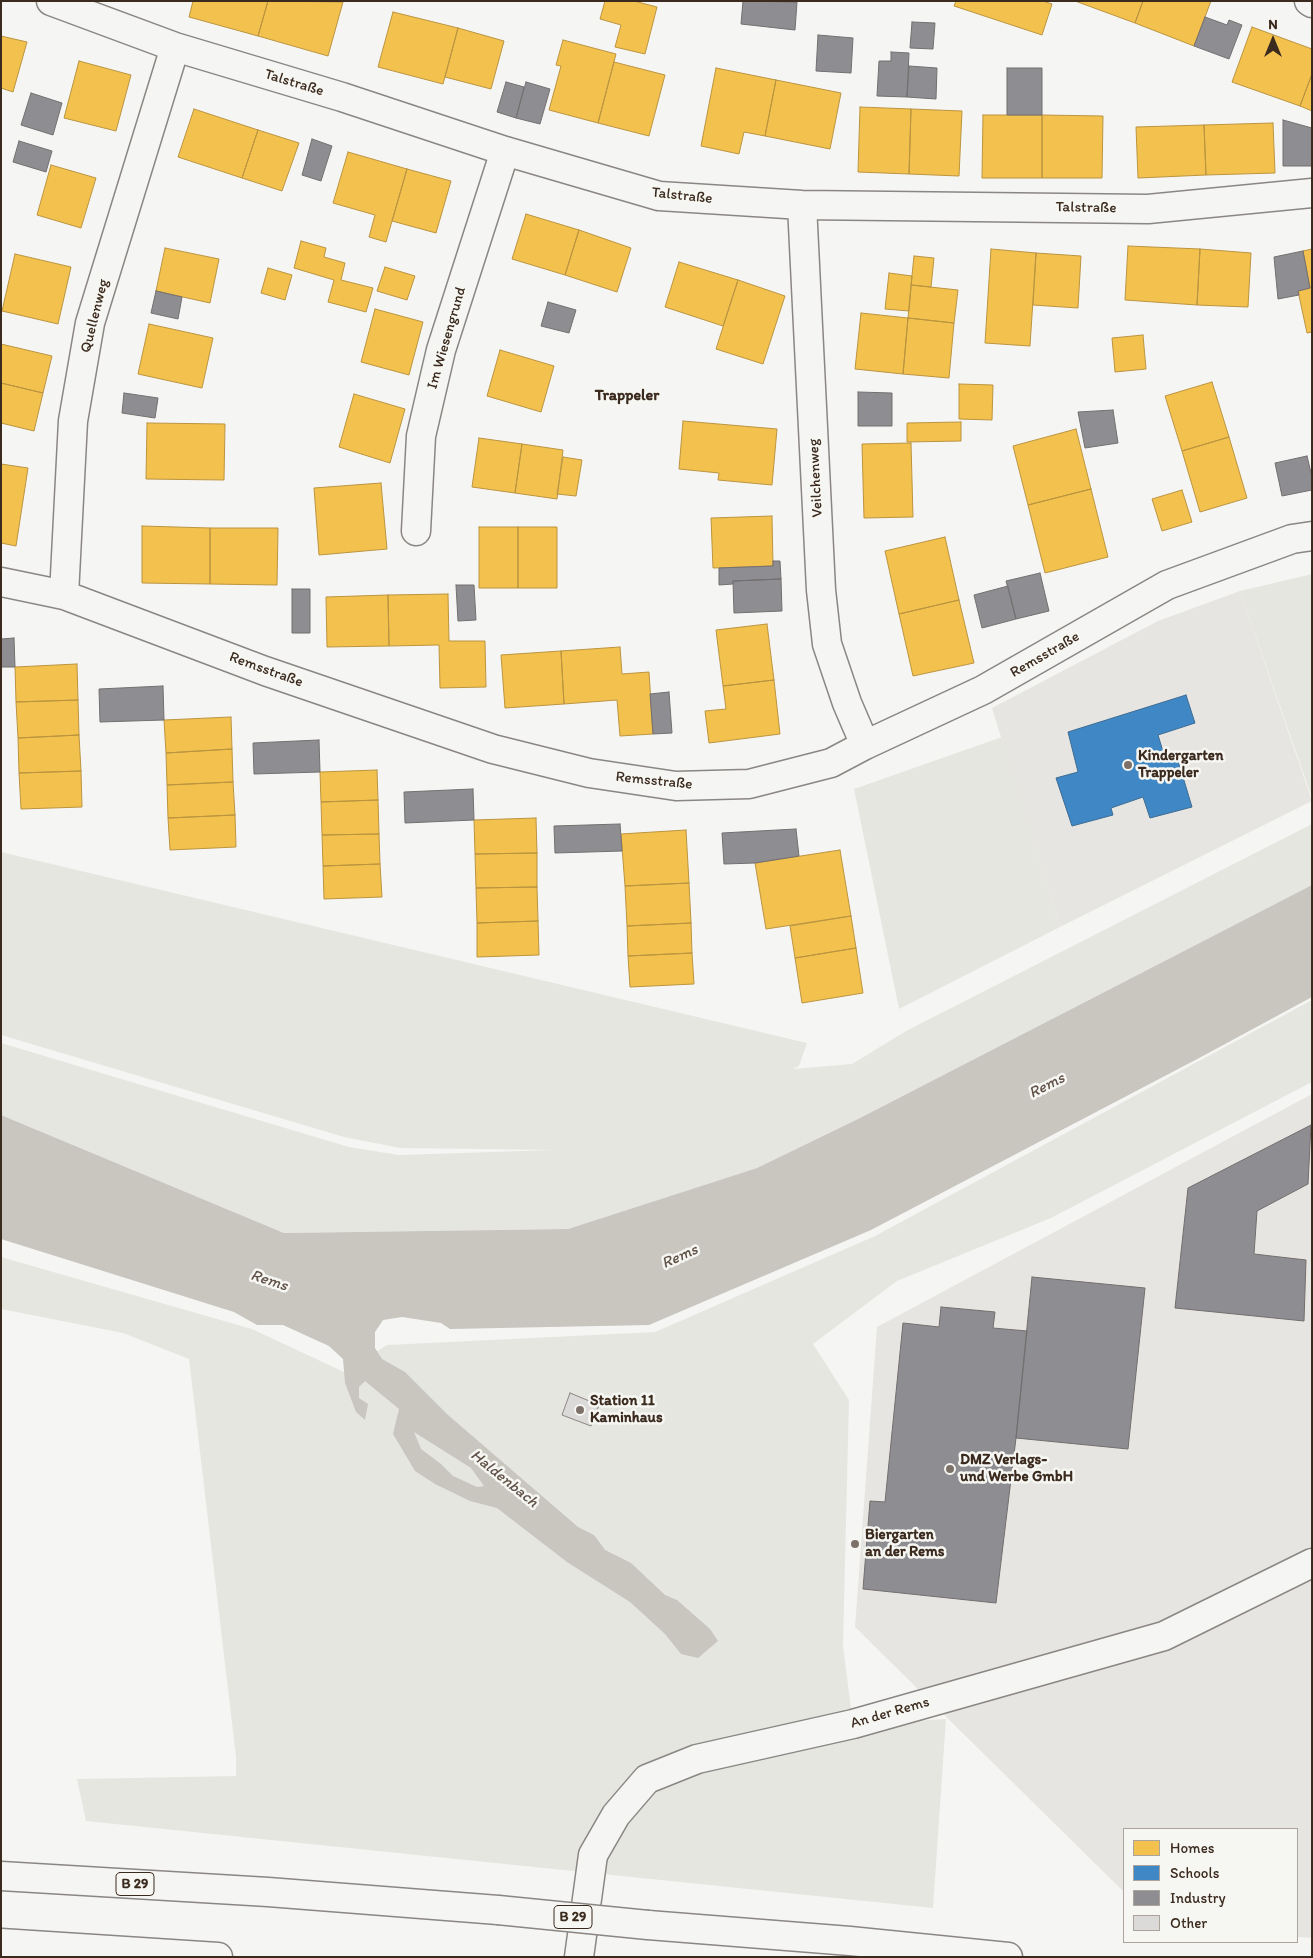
<!DOCTYPE html>
<html>
<head>
<meta charset="utf-8">
<style>
  body { margin:0 }
  #map { position:relative; width:1313px; height:1958px; overflow:hidden; background:#f5f5f3; font-family:Itim,sans-serif }
  canvas { display:block }
  .frame { position:absolute; inset:0; border:2px solid #3b2a1e; pointer-events:none }
  .legend { position:absolute; left:1123px; top:1828px; width:175px; height:115px; box-sizing:border-box; background:#f6f6f2; border:1px solid #aba49d; margin:0; padding:6px 9px; list-style:none; font-size:15px; color:#3b2a1e }
  .legend li { display:flex; align-items:center; gap:10px; height:25px }
  .legend b { width:25px; border:1px solid #aba49d }
  .north { position:absolute; left:1248px; top:15px; width:50px; height:50px; -webkit-text-stroke:4px #f6f6f2; paint-order:stroke; rotate:0deg; font-size:14px; font-weight:700; line-height:20px; text-align:center; color:#3b2a1e }
  .north::after { content:''; display:block; margin:auto; width:18px; height:22px; background:#3b2a1e; clip-path:polygon(50% 0,100% 100%,50% 72%,0 100%) }
</style>
</head>
<body>
<div id="map">
<canvas width="1313" height="1958"></canvas>
<div class="frame"></div>
<ul class="legend">
<li><b style="height:14px;background:#f2c14e"></b>Homes</li>
<li><b style="height:14px;background:#3f88c5"></b>Schools</li>
<li><b style="height:14px;background:#8d8d92"></b>Industry</li>
<li><b style="height:14px;background:#dbdad8"></b>Other</li>
</ul>
<div class="north">N</div>
</div>
<script>
const context = document.querySelector('canvas').getContext('2d');
context.lineJoin = 'round';
function fillPath(path, color) {
  context.fillStyle = color;
  context.fill(path, 'evenodd');
}
function shape(rows) {
  const path = new Path2D();
  for (const r of rows) {
    path.moveTo(r[0], r[1]);
    for (let i = 2; i < r.length; i += 2) path.lineTo(r[i], r[i + 1]);
  }
  return path;
}
function trace(path, color, width, dash) {
  context.strokeStyle = color;
  context.lineWidth = width;
  context.lineCap = dash ? 'butt' : 'round';
  context.setLineDash(dash || []);
  context.stroke(path);
}
function drawText(font, color, halo, rows, align = 'center') {
  context.font = font + ' Itim,sans-serif';
  context.lineWidth = 5;
  context.setLineDash([]);
  context.textBaseline = 'middle';
  context.strokeStyle = halo;
  context.fillStyle = color;
  for (const [text, x, y, turn = 0] of rows) {
    context.save();
    context.translate(x, y);
    context.rotate((+turn || 0) * Math.PI / 180);
    context.textAlign = isNaN(turn) ? turn : align;
    if (halo) context.strokeText(text, 0, 0);
    context.fillText(text, 0, 0);
    context.restore();
  }
}
fillPath(shape([
  [1240,591,1312,801,1060,927,992,708,1158,621],
  [1312,1094,1312,1938,1297,1937,1297,1829,1124,1829,1124,1892,855,1627,877,1327]
]), '#e7e5e2');
fillPath(shape([
  [1312,574,1312,798,1240,591],
  [1002,737,1060,927,899,1009,854,789],
  [1312,824,1312,885,860,1118,757,1168,568,1229,284,1233,1,1115,1,1043,349,1147,399,1155,553,1150,400,1148,344,1137,1,1035,1,852,807,1043,799,1066,793,1069,852,1064,906,1031],
  [1312,1000,1312,1082,1051,1218,897,1281,813,1344,849,1400,843,1646,853,1724,946,1719,933,1908,86,1821,77,1779,236,1776,236,1757,189,1359,123,1333,1,1309,1,1257,252,1329,344,1372,387,1345,655,1332,875,1236]
]), '#e6e6e1');
fillPath(shape([
  [1312,885,1312,997,1201,1057,871,1230,649,1325,450,1329,441,1323,402,1317,383,1320,375,1332,375,1348,382,1359,405,1372,448,1415,578,1527,594,1535,605,1550,631,1563,665,1595,677,1600,710,1629,718,1641,698,1658,681,1654,665,1634,630,1602,567,1562,497,1508,470,1501,435,1484,415,1471,393,1434,399,1409,365,1381,359,1387,359,1398,368,1404,365,1420,356,1412,345,1383,343,1359,329,1346,283,1325,257,1325,234,1312,1,1239,1,1115,284,1233,568,1229,757,1168,860,1118],
  [414,1432,471,1468,484,1486,477,1487,453,1476,441,1464,421,1449]
]), '#c9c5bf');
const homes = shape([
  [193,1,268,1,258,36,189,17,193,1],
  [268,1,343,2,328,56,258,36,268,1],
  [605,1,634,1,657,7,645,54,615,47,621,25,600,19,605,1],
  [956,1,1043,1,1052,4,1042,35,954,6,956,1],
  [1075,1,1143,1,1135,23,1075,1],
  [1143,1,1211,1,1194,46,1135,23,1143,1],
  [393,12,458,28,443,84,378,67,393,12],
  [1252,27,1312,49,1312,74,1300,106,1232,82,1252,27],
  [458,28,504,41,491,89,445,77,458,28],
  [1,36,27,42,13,92,1,88,1,36],
  [563,40,616,54,598,123,549,110,561,66,556,65,563,40],
  [79,61,131,75,116,131,64,118,79,61],
  [614,62,665,75,649,136,598,123,614,62],
  [716,68,776,80,765,136,744,132,739,154,701,146,716,68],
  [1312,74,1312,111,1300,106,1312,74],
  [776,80,841,93,830,149,765,136,776,80],
  [860,107,911,109,909,174,858,172,860,107],
  [194,109,258,130,242,178,178,157,194,109],
  [911,109,962,111,959,176,909,174,911,109],
  [983,115,1042,115,1042,178,982,178,983,115],
  [1042,115,1103,116,1102,178,1042,178,1042,115],
  [1273,123,1275,173,1206,175,1204,125,1273,123],
  [1204,125,1206,175,1138,178,1136,127,1204,125],
  [258,130,299,143,282,191,242,178,258,130],
  [348,152,407,169,386,242,369,237,375,215,333,203,348,152],
  [51,165,96,178,81,228,37,215,51,165],
  [407,169,451,181,436,233,392,221,407,169],
  [526,214,579,230,565,275,512,259,526,214],
  [579,230,631,248,617,292,565,275,579,230],
  [301,241,326,248,324,257,345,263,341,280,373,288,366,312,328,302,334,280,294,268,301,241],
  [1128,246,1200,249,1197,305,1125,300,1128,246],
  [165,248,219,259,210,303,156,291,165,248],
  [991,249,1036,253,1030,346,985,343,991,249],
  [1200,249,1251,253,1248,307,1197,305,1200,249],
  [1312,249,1312,332,1307,333,1298,291,1310,288,1303,251,1312,249],
  [1036,253,1081,256,1078,308,1033,305,1036,253],
  [15,254,71,267,58,324,2,311,15,254],
  [914,256,934,258,931,287,911,285,914,256],
  [679,262,738,280,723,326,665,307,679,262],
  [385,267,415,276,407,300,377,291,385,267],
  [268,268,292,275,285,300,261,293,268,268],
  [889,273,912,276,909,311,885,309,889,273],
  [738,280,785,296,763,364,716,349,738,280],
  [911,285,958,290,954,323,908,318,911,285],
  [375,309,423,322,409,375,361,362,375,309],
  [861,313,908,318,903,374,855,369,861,313],
  [908,318,954,323,949,378,903,374,908,318],
  [149,324,213,338,202,388,138,374,149,324],
  [1143,335,1146,369,1115,372,1112,338,1143,335],
  [1,344,52,356,43,393,1,383,1,344],
  [500,350,554,366,541,412,487,396,500,350],
  [1212,382,1229,437,1182,451,1165,396,1212,382],
  [1,383,43,393,34,431,1,423,1,383],
  [959,384,993,385,992,420,959,419,959,384],
  [354,394,405,409,390,463,339,447,354,394],
  [683,421,777,429,772,485,718,480,719,473,679,469,683,421],
  [961,422,961,441,907,442,907,423,961,422],
  [147,423,225,424,224,480,146,479,147,423],
  [1076,429,1091,489,1028,505,1013,446,1076,429],
  [1229,437,1247,498,1200,512,1182,451,1229,437],
  [479,438,522,444,515,493,472,487,479,438],
  [911,443,913,517,864,518,862,444,911,443],
  [522,444,563,450,557,499,515,493,522,444],
  [563,457,582,460,576,496,557,494,563,457],
  [1,464,28,468,16,546,1,543,1,464],
  [381,483,387,549,319,555,314,488,381,483],
  [1091,489,1108,557,1045,573,1028,505,1091,489],
  [1182,490,1192,522,1162,531,1152,499,1182,490],
  [772,516,773,566,713,568,711,518,772,516],
  [142,526,210,528,210,584,142,583,142,526],
  [479,527,518,527,518,588,479,588,479,527],
  [518,527,557,527,557,588,518,588,518,527],
  [210,528,278,528,277,585,210,584,210,528],
  [945,537,959,600,899,614,885,551,945,537],
  [448,594,449,641,485,641,486,687,440,688,439,645,389,646,388,595,448,594],
  [388,595,389,646,327,647,326,597,388,595],
  [959,600,974,663,913,676,899,614,959,600],
  [767,624,774,680,723,686,716,630,767,624],
  [620,647,622,674,649,672,653,734,620,736,617,700,564,704,561,651,620,647],
  [561,651,564,704,505,708,501,655,561,651],
  [77,664,78,700,16,702,15,667,77,664],
  [774,680,780,734,709,743,705,711,726,709,723,686,774,680],
  [78,700,79,735,18,738,16,702,78,700],
  [231,717,232,749,166,753,164,720,231,717],
  [79,735,81,771,19,773,18,738,79,735],
  [232,749,233,782,167,785,166,753,232,749],
  [377,770,378,800,321,802,320,772,377,770],
  [81,771,82,807,21,809,19,773,81,771],
  [233,782,235,815,168,818,167,785,233,782],
  [378,800,379,834,322,835,321,802,378,800],
  [235,815,236,847,170,850,168,818,235,815],
  [536,818,537,853,475,854,474,820,536,818],
  [686,830,689,883,625,886,621,834,686,830],
  [379,834,380,864,323,866,322,835,379,834],
  [840,850,851,916,766,929,755,863,840,850],
  [537,853,537,887,476,888,475,854,537,853],
  [380,864,382,897,324,899,323,866,380,864],
  [689,883,691,923,627,926,625,886,689,883],
  [537,887,538,921,477,923,476,888,537,887],
  [851,916,856,948,795,958,790,926,851,916],
  [538,921,539,955,477,957,477,923,538,921],
  [691,923,692,953,628,956,627,926,691,923],
  [856,948,863,993,802,1003,795,958,856,948],
  [692,953,694,984,630,987,628,956,692,953]
]);
fillPath(homes, '#f2c14e');
trace(homes, '#bb9440', 1);
const schools = shape([
  [1186,695,1195,723,1158,735,1165,758,1177,757,1192,807,1150,818,1143,797,1111,808,1113,815,1072,826,1056,778,1078,772,1068,732,1186,695]
]);
fillPath(schools, '#3f88c5');
trace(schools, '#3e6c93', 1);
const industry = shape([
  [743,1,797,2,795,30,741,24,743,1],
  [1205,17,1227,25,1229,20,1242,25,1229,59,1194,46,1205,17],
  [912,22,935,23,933,49,910,48,912,22],
  [818,35,853,38,851,73,816,71,818,35],
  [891,52,909,53,907,97,877,96,879,61,891,61,891,52],
  [909,66,937,68,936,99,907,97,909,66],
  [1007,68,1042,68,1042,115,1007,115,1007,68],
  [506,82,524,87,516,118,497,112,506,82],
  [526,82,550,89,540,124,516,118,526,82],
  [31,93,62,103,53,135,21,125,31,93],
  [1283,120,1312,128,1312,166,1283,166,1283,120],
  [312,139,332,146,321,181,302,175,312,139],
  [19,141,52,151,46,172,13,162,19,141],
  [1303,251,1310,288,1298,291,1299,295,1278,299,1274,257,1303,251],
  [156,291,182,297,178,319,151,313,156,291],
  [548,302,576,310,569,333,541,326,548,302],
  [858,392,892,393,892,426,858,426,858,392],
  [124,393,158,398,155,418,122,413,124,393],
  [1113,410,1118,443,1085,448,1078,412,1113,410],
  [1307,456,1312,477,1312,490,1282,496,1275,463,1307,456],
  [773,561,780,561,781,579,733,581,733,584,719,585,719,568,773,566,773,561],
  [1040,573,1049,611,1016,619,1006,581,1040,573],
  [781,579,782,611,734,613,733,581,781,579],
  [456,585,474,585,476,620,458,621,456,585],
  [1008,586,1016,619,982,628,974,595,1008,586],
  [292,589,310,589,310,633,292,633,292,589],
  [14,638,15,667,1,667,1,639,14,638],
  [163,686,164,720,100,722,99,689,163,686],
  [669,692,672,733,653,734,650,694,669,692],
  [319,740,320,772,254,774,253,743,319,740],
  [473,789,474,820,405,823,404,792,473,789],
  [620,824,622,851,555,853,554,826,620,824],
  [796,829,799,856,755,863,724,864,722,833,796,829],
  [1311,1125,1308,1184,1257,1211,1254,1254,1306,1260,1304,1321,1175,1308,1188,1188,1311,1125],
  [1032,1277,1145,1288,1128,1449,1016,1438,1032,1277],
  [941,1307,995,1312,993,1328,1027,1331,1016,1438,996,1603,863,1589,870,1501,885,1502,903,1323,939,1327,941,1307]
]);
fillPath(industry, '#8d8d92');
trace(industry, '#746f6f', 1);
const building = shape([
  [570,1393,599,1405,591,1426,562,1415,570,1393]
]);
fillPath(building, '#dbdad8');
trace(building, '#8a8683', 1);
const minor = shape([
  [51,1,175,47,342,97,505,151,659,196,802,205,1148,209,1312,193],
  [1309,1,1312,3],
  [802,205,821,590,827,644,847,703,865,745],
  [416,531,421,436,441,350,505,151],
  [1,582,64,595,265,671,493,749,589,773,676,786,749,784,831,763,865,745,983,690,1167,585,1292,539,1312,536],
  [64,595,73,421,90,323,175,47],
  [579,1957,593,1855,616,1815,647,1779,697,1759,853,1724,1164,1636,1312,1563]
]);
const highway = shape([
  [1,1876,268,1892,498,1910],
  [648,1925,850,1941,1008,1957],
  [1,1943,218,1957]
]);
trace(minor, '#8a8683', 31);
trace(highway, '#8a8683', 31);
trace(minor, '#f5f5f3', 28);
trace(highway, '#f5f5f3', 28);
const highwayBridge = shape([
  [498,1910,648,1925]
]);
trace(highwayBridge, '#8a8683', 31, []);
trace(highwayBridge, '#f5f5f3', 28);
for (const [x, y, r, color] of [
  [1128,765,5,"#7c7169"],
  [580,1410,5,"#7c7169"],
  [950,1469,5,"#7c7169"],
  [855,1544,5,"#7c7169"]
]) {
  const dot = new Path2D();
  dot.arc(x, y, r, 0, 2 * Math.PI);
  context.fillStyle = color;
  context.fill(dot);
  trace(dot, '#f6f6f2', 2);
}
for (const [x, y, w] of [
  [135,1884,38],
  [573,1917,38]
]) {
  const box = new Path2D();
  box.roundRect(x - w / 2, y - 11.5, w, 23, 4);
  context.fillStyle = '#f6f6f2';
  context.fill(box);
  trace(box, '#3b2a1e', 1);
}
drawText('bold 14px', '#3b2a1e', null, [
  ["B 29",135,1884],
  ["B 29",573,1917]
]);
drawText('15px', '#3b2a1e', '#f6f6f2', [
  ["Talstraße",294,83,17],
  ["Talstraße",682,196,6],
  ["Talstraße",1086,208,1],
  ["Quellenweg",95,316,-76],
  ["Im Wiesengrund",447,338,-74],
  ["Veilchenweg",816,478,-93],
  ["Remsstraße",1045,655,-30],
  ["Remsstraße",266,670,20],
  ["Remsstraße",654,781,6],
  ["An der Rems",890,1713,-16]
]);
drawText('bold 15px', '#3b2a1e', '#f6f6f2', [
  ["Kindergarten",1138,756],
  ["Trappeler",1138,773],
  ["Station 11",590,1401],
  ["Kaminhaus",590,1418],
  ["DMZ Verlags-",960,1460],
  ["und Werbe GmbH",960,1477],
  ["Biergarten",865,1535],
  ["an der Rems",865,1552]
], 'left');
drawText('bold 16px', '#3b2a1e', '#f6f6f2', [
  ["Trappeler",627,396]
]);
drawText('italic 16px', '#605248', '#f6f6f2', [
  ["Rems",1047,1086,-27],
  ["Rems",680,1257,-25],
  ["Rems",269,1281,18],
  ["Haldenbach",504,1479,39]
]);
</script>
</body>
</html>
